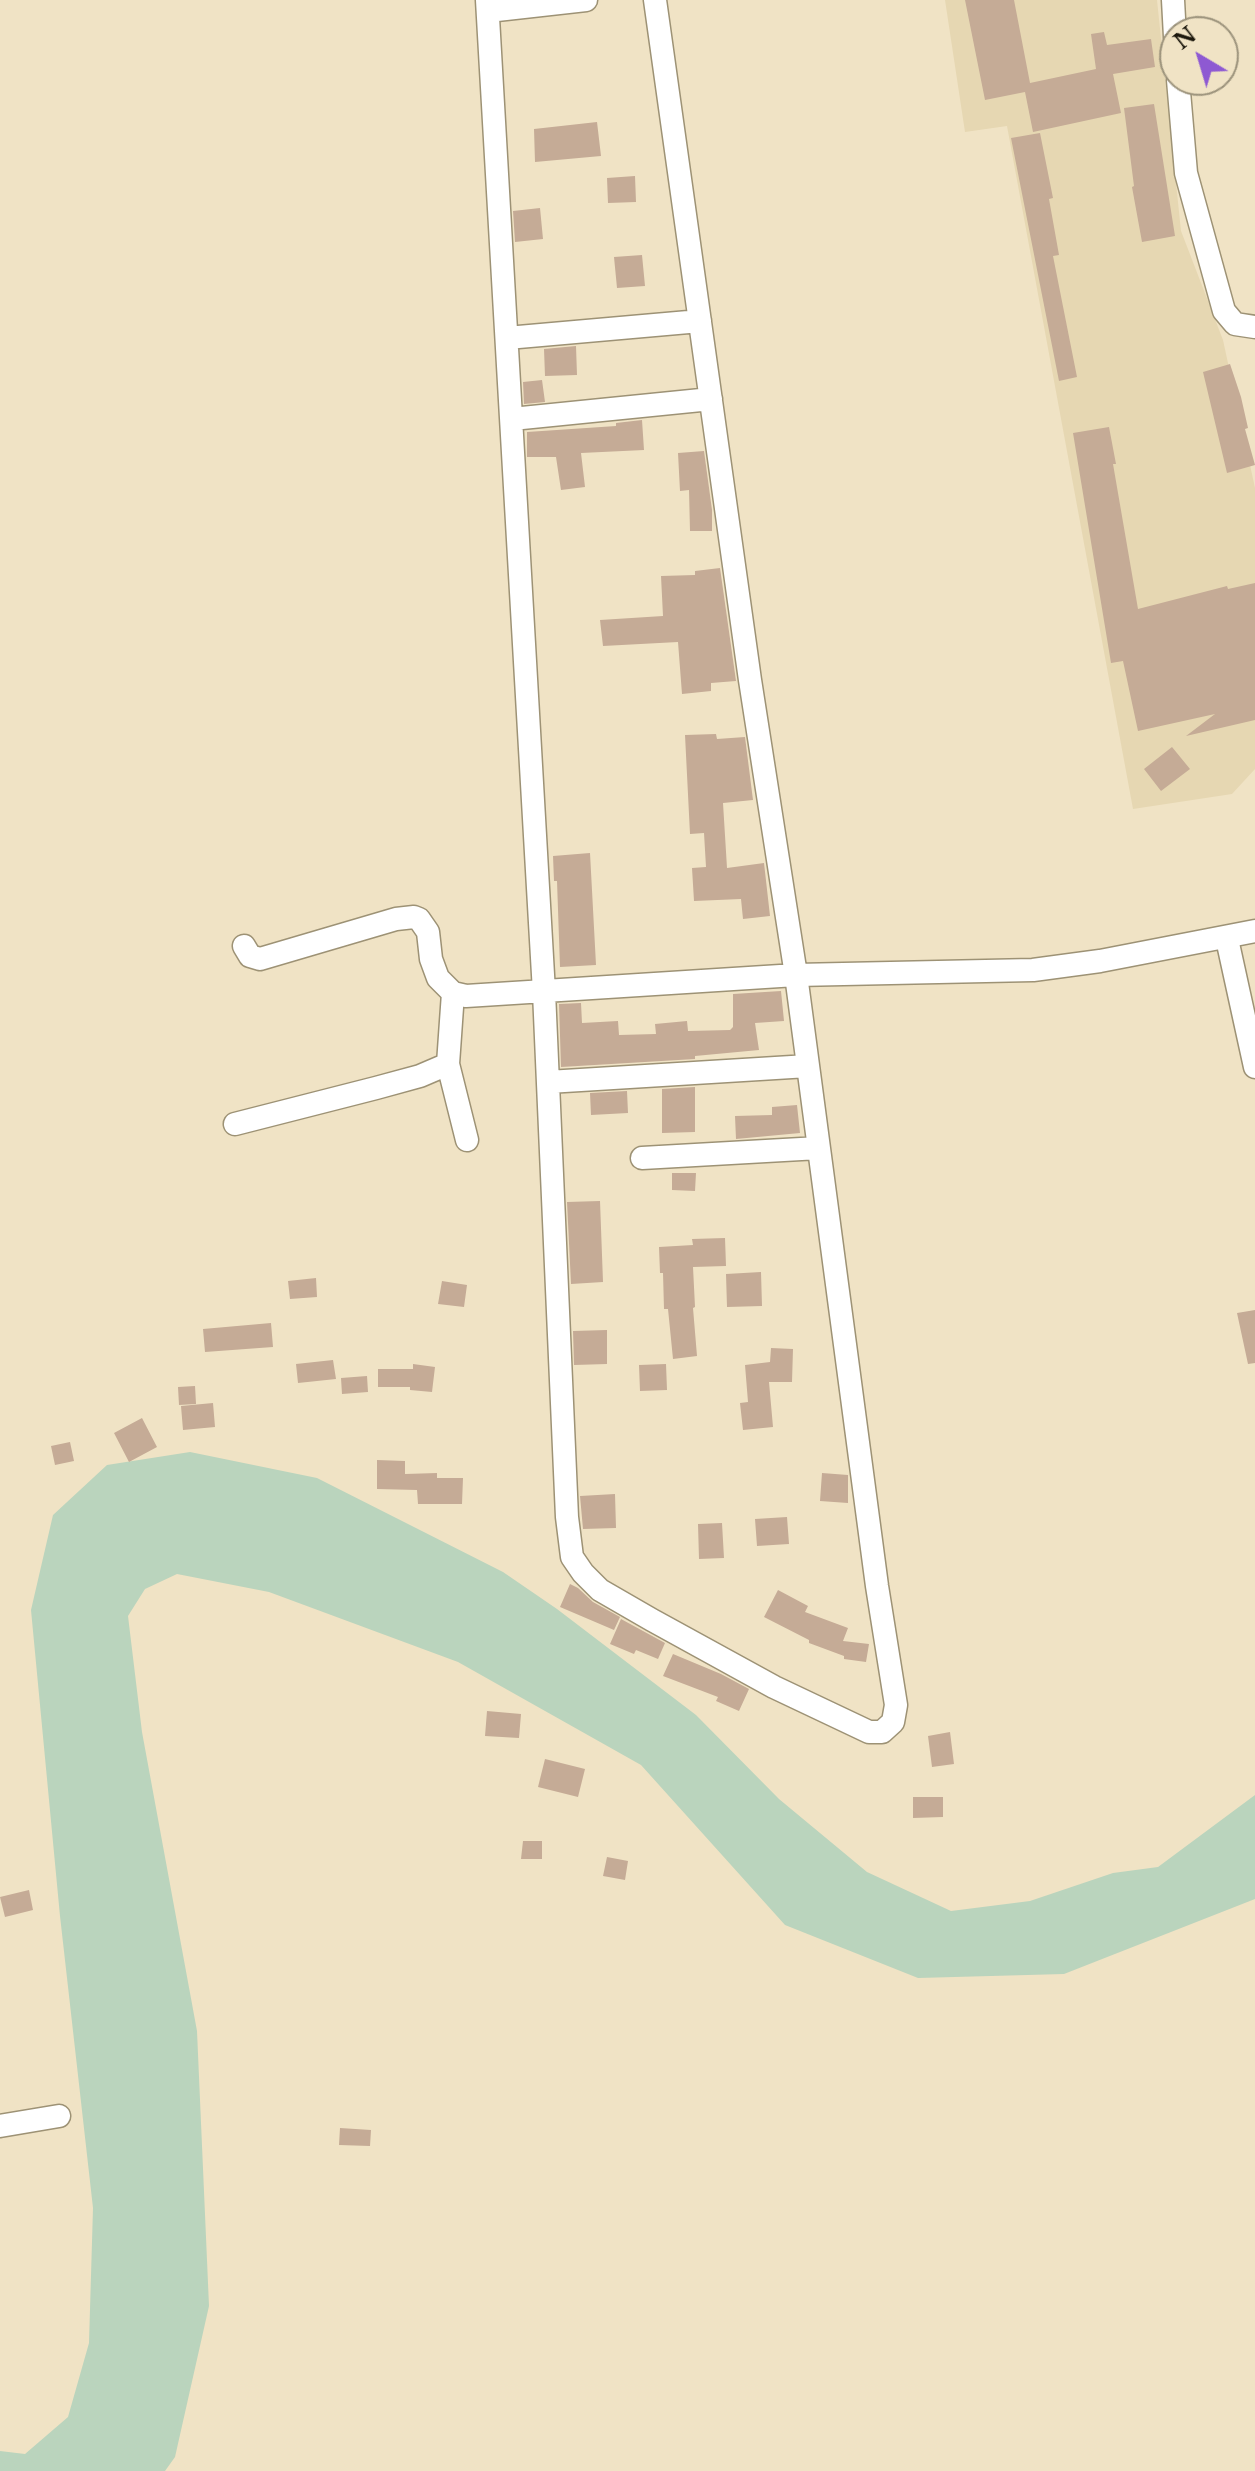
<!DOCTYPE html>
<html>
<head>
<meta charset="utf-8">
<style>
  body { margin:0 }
  #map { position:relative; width:1255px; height:2471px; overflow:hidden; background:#f0e3c5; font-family:"Libre Baskerville",serif }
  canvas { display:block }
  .north { position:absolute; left:1159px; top:16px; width:80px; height:80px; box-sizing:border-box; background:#f0e3c5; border:2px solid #9b927b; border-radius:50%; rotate:322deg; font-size:22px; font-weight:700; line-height:32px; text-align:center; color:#1c180d }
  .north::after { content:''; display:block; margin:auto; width:28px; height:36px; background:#8e59d2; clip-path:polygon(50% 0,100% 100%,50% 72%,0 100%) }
</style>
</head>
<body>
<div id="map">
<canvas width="1255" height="2471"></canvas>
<div class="north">N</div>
</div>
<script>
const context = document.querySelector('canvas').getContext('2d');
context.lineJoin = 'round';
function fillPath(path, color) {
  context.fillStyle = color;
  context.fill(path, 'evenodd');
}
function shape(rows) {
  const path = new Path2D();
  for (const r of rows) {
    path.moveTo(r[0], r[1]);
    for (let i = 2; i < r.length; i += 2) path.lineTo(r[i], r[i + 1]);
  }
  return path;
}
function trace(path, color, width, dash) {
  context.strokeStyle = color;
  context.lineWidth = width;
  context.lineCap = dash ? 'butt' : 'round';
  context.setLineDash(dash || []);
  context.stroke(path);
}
fillPath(shape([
  [945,0,1157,0,1181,231,1223,340,1255,488,1255,769,1232,794,1133,809,1007,126,965,132]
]), '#e6d7b2');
fillPath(shape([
  [190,1452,317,1478,503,1572,557,1609,696,1715,779,1799,867,1872,951,1911,1030,1901,1113,1873,1158,1867,1255,1795,1255,1899,1064,1974,918,1978,785,1925,641,1765,458,1662,269,1592,177,1574,145,1589,128,1616,142,1732,197,2031,209,2306,175,2457,165,2471,0,2471,0,2451,25,2454,68,2417,89,2343,93,2208,60,1916,31,1610,53,1515,107,1465]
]), '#bad4bd');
fillPath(shape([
  [965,0,1014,0,1030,83,1096,69,1091,34,1104,32,1107,45,1151,39,1155,67,1113,74,1121,113,1033,132,1025,92,985,100],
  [1154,104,1175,236,1142,242,1132,187,1134,186,1124,108],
  [597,122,601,156,535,162,534,129],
  [1040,133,1053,198,1049,199,1059,255,1053,256,1077,377,1059,381,1011,138],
  [635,176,636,202,608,203,607,178],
  [540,208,543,239,515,242,513,211],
  [642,255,645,286,617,288,614,257],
  [576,346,577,375,545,376,544,349],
  [1230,364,1241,397,1248,428,1245,429,1255,465,1227,473,1203,372],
  [542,380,545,402,524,404,523,382],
  [642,420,644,450,581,453,585,487,561,490,556,457,527,457,527,432,616,426,616,423],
  [1109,427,1116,464,1113,464,1138,609,1227,586,1228,589,1255,583,1255,720,1186,736,1215,714,1138,731,1123,661,1111,663,1073,433],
  [704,451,712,510,712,531,690,531,689,490,680,491,678,453],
  [720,568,736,681,711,683,711,691,682,694,678,642,603,646,600,620,663,616,661,576,695,575,695,571],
  [716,734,717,739,745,737,753,800,723,803,727,868,764,863,770,916,743,919,741,899,694,901,692,868,706,867,704,833,690,834,685,735],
  [1172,747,1190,769,1161,791,1144,769],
  [590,853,596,965,560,967,557,881,554,881,553,856],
  [781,991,784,1021,755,1023,759,1050,695,1056,695,1059,561,1067,559,1004,581,1003,582,1023,618,1021,619,1035,656,1034,655,1024,687,1021,688,1031,730,1030,733,1027,733,994],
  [695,1087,695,1132,662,1133,662,1089],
  [627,1091,628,1113,591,1115,590,1093],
  [797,1105,800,1133,736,1139,735,1116,772,1115,772,1107],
  [672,1173,696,1173,695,1191,672,1190],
  [600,1201,603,1282,571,1284,567,1202],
  [725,1238,726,1266,693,1267,695,1307,693,1308,697,1356,673,1359,668,1309,664,1309,663,1273,660,1273,659,1247,693,1245,692,1239],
  [761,1272,762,1306,727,1307,726,1274],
  [316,1278,317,1297,290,1299,288,1281],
  [442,1281,467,1285,464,1307,438,1304],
  [1255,1310,1255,1363,1248,1364,1237,1313],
  [271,1323,273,1347,205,1352,203,1329],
  [607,1330,607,1364,574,1365,573,1331],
  [771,1348,793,1349,792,1382,769,1382,773,1427,743,1430,740,1403,748,1402,745,1365,770,1362],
  [333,1360,336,1379,298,1383,296,1364],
  [413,1364,435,1367,432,1392,410,1390,410,1387,378,1387,378,1369,413,1369],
  [666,1364,667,1390,640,1391,639,1365],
  [367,1376,368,1392,342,1394,341,1378],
  [195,1386,196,1404,179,1405,178,1387],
  [213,1403,215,1427,183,1430,181,1406],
  [142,1418,157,1447,129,1462,114,1433],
  [70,1442,74,1461,55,1465,51,1446],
  [377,1460,405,1461,405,1474,437,1473,437,1478,463,1478,462,1504,418,1504,417,1490,377,1489],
  [822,1473,848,1475,848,1503,820,1501],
  [615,1494,616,1528,583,1529,580,1496],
  [787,1517,789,1544,757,1546,755,1519],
  [722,1523,724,1558,699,1559,698,1524],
  [570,1584,578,1588,593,1602,620,1617,614,1630,560,1607],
  [778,1590,808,1606,805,1612,848,1628,843,1641,869,1644,866,1662,844,1659,844,1656,809,1643,809,1640,764,1617],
  [621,1619,665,1643,658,1659,636,1650,634,1654,610,1644],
  [673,1654,721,1674,749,1689,739,1711,716,1701,718,1697,663,1676],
  [487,1711,521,1714,519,1738,485,1736],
  [950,1732,954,1764,932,1767,928,1736],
  [545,1759,585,1769,578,1797,538,1787],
  [913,1797,943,1797,943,1817,913,1818],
  [523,1841,542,1841,542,1859,521,1859],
  [607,1857,628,1861,625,1880,603,1876],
  [29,1890,33,1910,5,1917,0,1897],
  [340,2128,371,2130,370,2146,339,2145]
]), '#c5ab96');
const street = shape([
  [487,0,544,992,567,1517,572,1557,583,1573,600,1590,652,1620,774,1687,869,1732,882,1732,893,1722,896,1705,877,1586,796,975,750,680,655,0],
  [1173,0,1175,37],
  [488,11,586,0],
  [1178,80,1186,173,1224,311,1235,324,1255,327],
  [507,338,700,321],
  [512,419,711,399],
  [1227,939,1255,1067],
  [244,946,250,956,260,959,396,919,414,917,419,919,428,932,431,959,438,978,453,993,466,996,796,975,1033,970,1100,961,1255,931],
  [453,993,448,1064,467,1140],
  [548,1082,808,1066],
  [235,1124,376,1088,420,1076,448,1064],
  [642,1158,819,1148],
  [0,2126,59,2116]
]);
trace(street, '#9d9275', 25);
trace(street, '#fff', 22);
</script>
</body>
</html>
